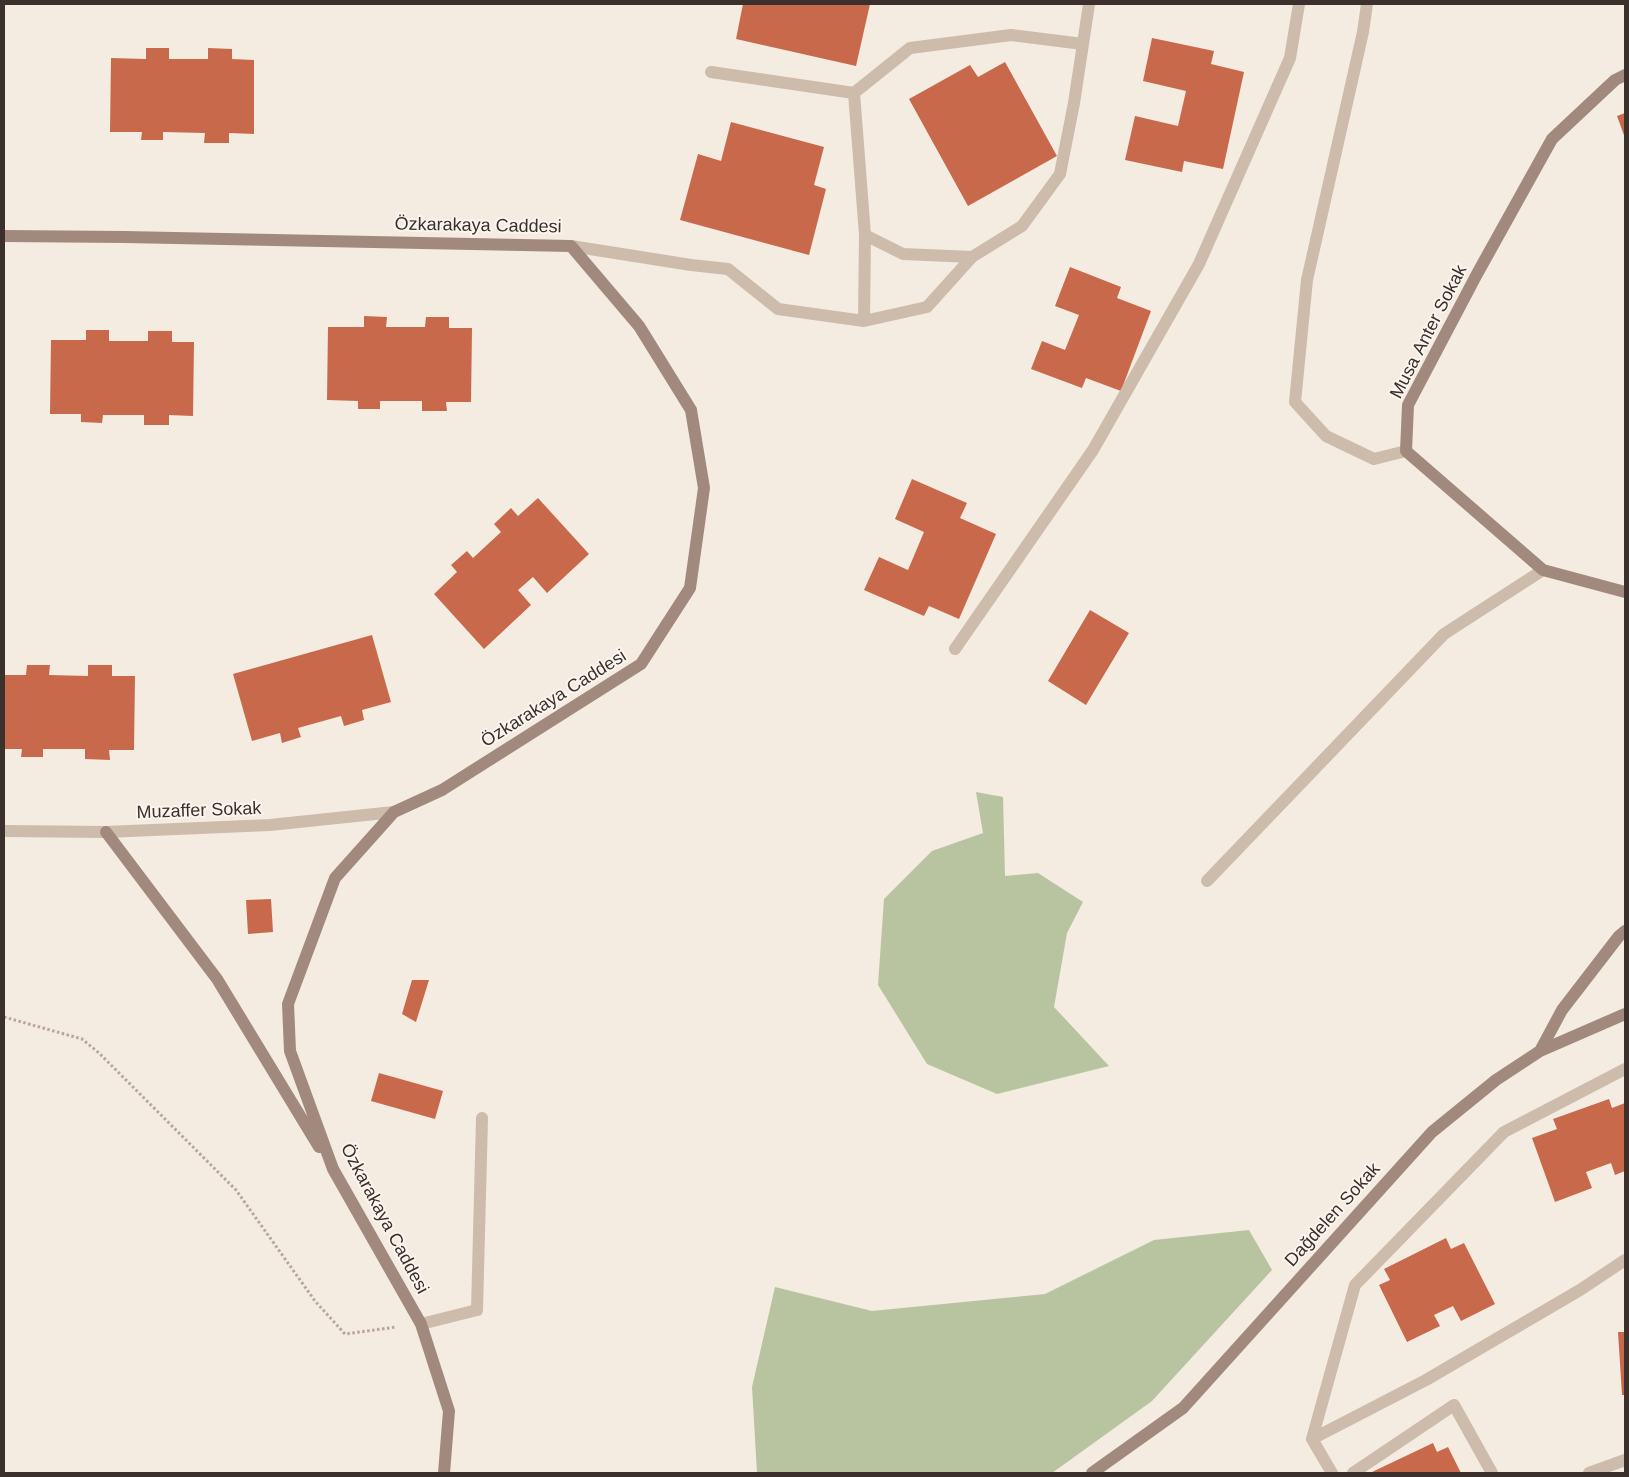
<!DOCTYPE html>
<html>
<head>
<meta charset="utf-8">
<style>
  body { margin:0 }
  #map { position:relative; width:1629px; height:1477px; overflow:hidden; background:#f4ebe1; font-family:Arial,sans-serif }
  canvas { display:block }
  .frame { position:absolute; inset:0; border:5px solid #3b302b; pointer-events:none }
</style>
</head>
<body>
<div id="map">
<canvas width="1629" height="1477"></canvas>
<div class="frame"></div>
</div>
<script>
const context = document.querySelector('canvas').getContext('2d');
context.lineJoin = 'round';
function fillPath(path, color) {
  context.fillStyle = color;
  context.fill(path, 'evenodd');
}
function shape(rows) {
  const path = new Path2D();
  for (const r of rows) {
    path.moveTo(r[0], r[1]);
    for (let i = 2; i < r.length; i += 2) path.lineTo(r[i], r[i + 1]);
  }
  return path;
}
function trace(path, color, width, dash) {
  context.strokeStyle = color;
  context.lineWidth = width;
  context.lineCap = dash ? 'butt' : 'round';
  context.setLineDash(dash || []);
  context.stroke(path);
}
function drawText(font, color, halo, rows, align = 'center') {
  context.font = font + ' Arial,sans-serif';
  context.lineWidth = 4;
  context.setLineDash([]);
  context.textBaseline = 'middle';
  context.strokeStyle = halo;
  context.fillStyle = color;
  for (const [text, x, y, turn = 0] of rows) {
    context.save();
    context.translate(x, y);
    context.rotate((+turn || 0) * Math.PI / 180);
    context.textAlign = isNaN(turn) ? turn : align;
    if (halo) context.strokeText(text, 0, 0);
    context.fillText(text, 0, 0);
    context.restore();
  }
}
fillPath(shape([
  [976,792,1003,797,1005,876,1038,873,1083,902,1067,933,1054,1007,1109,1066,997,1094,927,1064,878,985,884,899,932,851,983,833],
  [1249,1230,1272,1270,1152,1401,1052,1473,757,1473,752,1387,775,1287,872,1311,1045,1294,1154,1240]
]), '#b8c4a0');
fillPath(shape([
  [743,4,870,4,856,66,736,39],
  [1152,38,1214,51,1211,64,1244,72,1223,169,1184,161,1182,172,1125,160,1135,116,1178,126,1186,91,1143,81],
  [146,48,169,48,169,59,208,59,208,48,232,49,232,59,254,60,254,134,229,133,229,143,204,143,205,133,163,132,163,140,141,140,142,132,110,132,111,58,146,59],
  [1005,62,1057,156,968,206,909,99,970,65,978,77],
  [1625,113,1625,138,1617,116],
  [731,122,824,147,814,185,826,189,809,255,680,220,698,154,721,161],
  [1070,267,1121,287,1117,298,1151,311,1121,391,1086,378,1082,388,1031,369,1042,341,1065,350,1079,315,1055,306],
  [364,316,387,317,386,327,425,327,426,317,449,317,449,328,472,328,471,402,446,402,447,411,422,411,422,401,380,401,380,409,358,409,358,401,327,400,328,327,364,327],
  [86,330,109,330,109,341,148,341,148,331,172,331,172,342,194,342,193,416,169,415,169,425,144,425,144,415,103,415,102,423,81,422,81,414,50,414,51,340,86,340],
  [912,479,967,503,960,518,996,534,959,619,929,606,924,616,864,590,879,557,908,570,924,532,895,519],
  [538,498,589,554,547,593,533,577,518,590,531,605,484,649,434,594,457,572,451,565,467,551,473,558,501,532,494,524,511,508,518,516],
  [1090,610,1129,633,1086,705,1048,681],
  [372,635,391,702,362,710,364,720,344,726,341,716,298,728,301,737,282,743,280,733,252,741,233,674],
  [27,665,50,665,49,675,88,676,88,665,112,665,112,676,135,676,134,750,109,750,110,760,85,759,85,749,43,749,43,757,21,757,22,749,4,749,4,675,26,675],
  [271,899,273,932,248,934,246,900],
  [412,980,429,980,416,1022,402,1014],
  [379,1073,443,1091,435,1119,371,1101],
  [1609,1099,1612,1108,1625,1103,1625,1171,1615,1175,1611,1163,1586,1172,1592,1188,1555,1202,1532,1138,1557,1129,1553,1119],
  [1446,1238,1451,1249,1464,1243,1495,1304,1461,1321,1453,1306,1434,1315,1440,1326,1407,1342,1379,1285,1390,1280,1384,1269],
  [1618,1332,1625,1332,1625,1395,1622,1395],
  [1433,1443,1437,1452,1448,1447,1461,1473,1373,1473,1372,1472]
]), '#c8694b');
trace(shape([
  [4,1017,82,1039,99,1053,236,1190,315,1301,345,1334,396,1327]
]), '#b9a596', 3, [2.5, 2.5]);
trace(shape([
  [1207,881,1444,634,1543,570],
  [421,1324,477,1310,482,1118],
  [1312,1439,1426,1380,1580,1290,1625,1260],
  [1332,1473,1312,1439,1355,1285,1504,1132,1625,1069],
  [1353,1473,1454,1405,1492,1473],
  [1589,1473,1625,1460]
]), '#cdbbac', 12);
trace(shape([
  [1367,4,1363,32,1307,280,1295,402,1326,436,1374,459,1406,451],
  [711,72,854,93],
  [865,235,903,254,972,257],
  [571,246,691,265,728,269,778,309,864,321,927,307,972,257,1022,226,1060,174,1074,103,1089,4],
  [864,321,865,235,854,93,910,48,1011,35,1083,44],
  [955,649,1093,450,1199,264,1290,58,1299,4],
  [4,831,106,832,270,825,394,812]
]), '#cdbbac', 12);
trace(shape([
  [1625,75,1615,80,1552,139,1477,274,1408,405,1406,451,1543,570,1625,592],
  [4,236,125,237,571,246,639,326,691,410,704,488,690,588,641,664,442,790,394,812,335,878,288,1004,290,1051,333,1169,421,1324,449,1411,444,1473],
  [106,832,217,979,319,1147],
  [1540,1051,1562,1010,1619,936,1625,931],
  [1092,1473,1183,1408,1432,1132,1496,1080,1540,1051,1625,1014]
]), '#a18a7d', 12);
drawText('18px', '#3b302b', '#fbf5ee', [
  ["Özkarakaya Caddesi",478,226,1],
  ["Musa Anter Sokak",1429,332,-63],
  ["Özkarakaya Caddesi",554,699,-32],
  ["Muzaffer Sokak",199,811,-2],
  ["Dağdelen Sokak",1333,1215,-48],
  ["Özkarakaya Caddesi",384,1219,62]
]);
</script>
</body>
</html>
